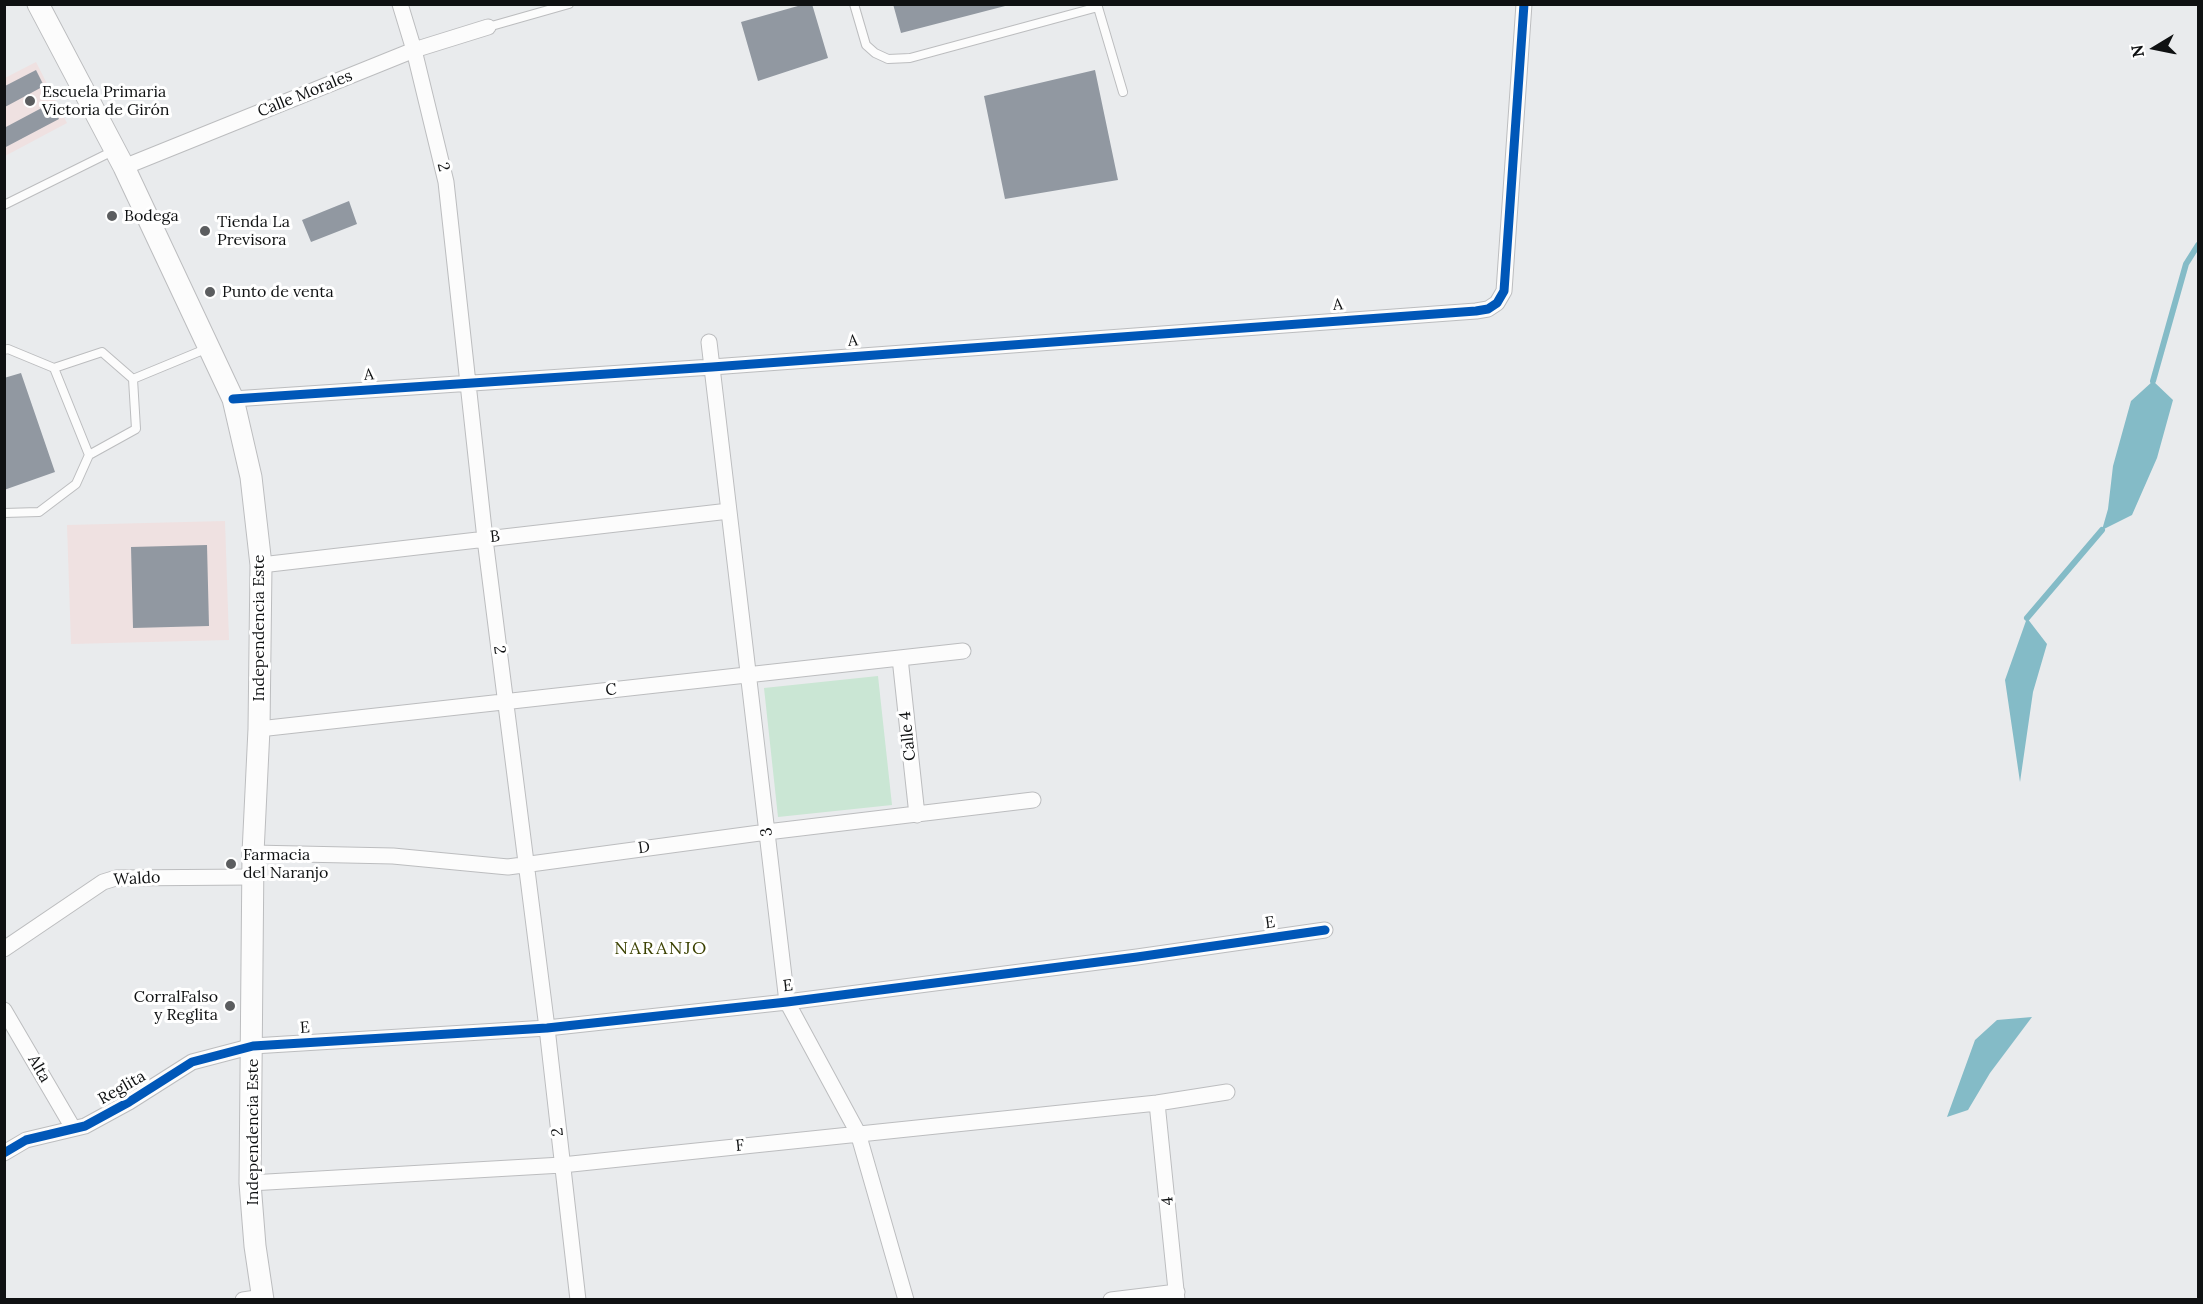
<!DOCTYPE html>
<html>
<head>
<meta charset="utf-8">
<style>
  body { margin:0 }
  #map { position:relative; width:2203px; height:1304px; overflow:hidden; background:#e9ebed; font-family:Lora,serif }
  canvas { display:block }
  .frame { position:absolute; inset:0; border:6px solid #0f1112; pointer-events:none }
  .north { position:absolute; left:2125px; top:18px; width:60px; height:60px; -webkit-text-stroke:4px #fff; paint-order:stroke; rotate:260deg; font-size:16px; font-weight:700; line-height:24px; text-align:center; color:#0f1112 }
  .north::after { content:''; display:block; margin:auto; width:21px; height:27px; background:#0f1112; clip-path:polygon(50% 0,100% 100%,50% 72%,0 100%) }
</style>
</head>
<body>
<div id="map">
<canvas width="2203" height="1304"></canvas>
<div class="frame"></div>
<div class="north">N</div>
</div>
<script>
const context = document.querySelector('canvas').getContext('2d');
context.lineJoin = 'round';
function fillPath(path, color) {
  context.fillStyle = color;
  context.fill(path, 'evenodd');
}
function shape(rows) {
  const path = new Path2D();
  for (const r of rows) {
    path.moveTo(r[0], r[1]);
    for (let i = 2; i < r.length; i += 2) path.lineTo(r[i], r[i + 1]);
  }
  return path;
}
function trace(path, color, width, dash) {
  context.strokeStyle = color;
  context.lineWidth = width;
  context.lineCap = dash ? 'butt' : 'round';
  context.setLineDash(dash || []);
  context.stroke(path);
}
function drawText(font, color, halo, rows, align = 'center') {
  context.font = font + ' Lora,serif';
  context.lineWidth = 6;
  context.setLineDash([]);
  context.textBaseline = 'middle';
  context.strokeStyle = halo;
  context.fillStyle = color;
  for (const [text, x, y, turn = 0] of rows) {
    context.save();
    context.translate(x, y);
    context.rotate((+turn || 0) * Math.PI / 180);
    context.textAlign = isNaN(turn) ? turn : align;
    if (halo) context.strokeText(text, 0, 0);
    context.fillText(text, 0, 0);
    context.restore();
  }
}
fillPath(shape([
  [36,62,67,123,5,156,5,78],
  [225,521,229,640,71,644,67,525]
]), '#efe1e1');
fillPath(shape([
  [878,676,892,805,778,817,764,688]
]), '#cae6d4');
fillPath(shape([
  [2153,381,2173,400,2157,458,2132,515,2102,530,2108,509,2113,466,2131,401],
  [2027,618,2047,644,2033,692,2020,782,2005,680],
  [2032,1017,1990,1073,1968,1110,1947,1117,1975,1040,1997,1020]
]), '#84bbc7');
trace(shape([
  [2153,381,2186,264,2198,245],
  [2027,618,2102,530]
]), '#84bbc7', 6);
fillPath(shape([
  [805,4,812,4,828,58,758,81,741,22],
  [893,4,1009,4,1009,5,901,33],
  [36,70,44,86,5,107,5,86],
  [1095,70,1118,180,1005,199,984,96],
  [51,103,59,119,4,148,4,128],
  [349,201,357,224,311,242,302,220],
  [21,373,55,472,4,490,4,378],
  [207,545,209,626,133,628,131,547]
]), '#9198a1');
const service = shape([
  [854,4,866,45,875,53,888,59,910,58,1098,7],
  [1097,4,1123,92],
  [488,27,569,4],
  [4,205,113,151],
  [4,350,8,349,54,368,102,352,133,379,136,429,89,455,76,484,39,512,4,513],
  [54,368,89,455],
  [133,379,208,348]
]);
const minor = shape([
  [400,4,414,50,446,182,485,539,547,1028,578,1300],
  [124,167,414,50,488,27],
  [709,342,787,1002,858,1133,906,1300],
  [233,399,712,367,1476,311,1488,309,1497,303,1504,291,1524,4],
  [261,565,729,511],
  [900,658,917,815],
  [259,729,963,651],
  [253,853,393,856,508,867,767,832,1033,800],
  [4,949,103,882,116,878,254,877],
  [4,1010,73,1128],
  [1157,1103,1177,1300],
  [4,1153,26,1140,85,1126,129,1102,192,1062,253,1046,547,1028,787,1002,1137,957,1325,930],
  [250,1183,562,1165,1157,1103,1227,1092],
  [243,1300,263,1297],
  [1111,1300,1177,1292]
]);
const secondary = shape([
  [38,4,124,167,233,399,251,477,261,565,259,729,253,853,250,1183,255,1246,263,1300]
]);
trace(service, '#bcbdbf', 10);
trace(minor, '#bcbdbf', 17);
trace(secondary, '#bcbdbf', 23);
trace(service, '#fcfcfc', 8);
trace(minor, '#fcfcfc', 15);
trace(secondary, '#fcfcfc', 21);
trace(shape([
  [233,399,712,367,1476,311,1488,309,1497,303,1504,291,1524,4],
  [4,1153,26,1140,85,1126,129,1102,192,1062,253,1046,547,1028,787,1002,1137,957,1325,930]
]), '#0057b8', 9);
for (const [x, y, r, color] of [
  [30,101,6,"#5b5d5f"],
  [112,216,6,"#5b5d5f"],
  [205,231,6,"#5b5d5f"],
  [210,292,6,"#5b5d5f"],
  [231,864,6,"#5b5d5f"],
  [230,1006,6,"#5b5d5f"]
]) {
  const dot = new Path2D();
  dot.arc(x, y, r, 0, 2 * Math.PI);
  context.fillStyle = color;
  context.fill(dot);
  trace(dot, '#fff', 2);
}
drawText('16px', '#0f1112', '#fff', [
  ["Escuela Primaria",42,92],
  ["Victoria de Girón",42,110],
  ["Bodega",124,216],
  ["Tienda La",217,222],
  ["Previsora",217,240],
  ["Punto de venta",222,292],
  ["Farmacia",243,855],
  ["del Naranjo",243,873],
  ["CorralFalso",218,997,"right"],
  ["y Reglita",218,1015,"right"]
], 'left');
drawText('16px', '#0f1112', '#fff', [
  ["Calle Morales",305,94,-22],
  ["2",443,167,76],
  ["A",1338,305,-4],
  ["A",853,341,-4],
  ["A",369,375,-4],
  ["B",495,537,-6],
  ["Independencia Este",259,628,-90],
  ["2",499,650,83],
  ["C",611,690,-6],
  ["Calle 4",908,736,-96],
  ["3",767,832,-97],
  ["D",644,848,-8],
  ["Waldo",137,879,-3],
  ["E",1270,923,-8],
  ["E",788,986,-7],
  ["E",305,1028,-4],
  ["Alta",39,1069,60],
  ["Reglita",122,1088,-30],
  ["Independencia Este",253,1132,-90],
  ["2",558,1132,-96],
  ["F",740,1146,-6],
  ["4",1168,1201,-96]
]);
context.letterSpacing = '1.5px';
drawText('18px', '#3b4101', '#fff', [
  ["NARANJO",661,949]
]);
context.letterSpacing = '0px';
</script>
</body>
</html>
